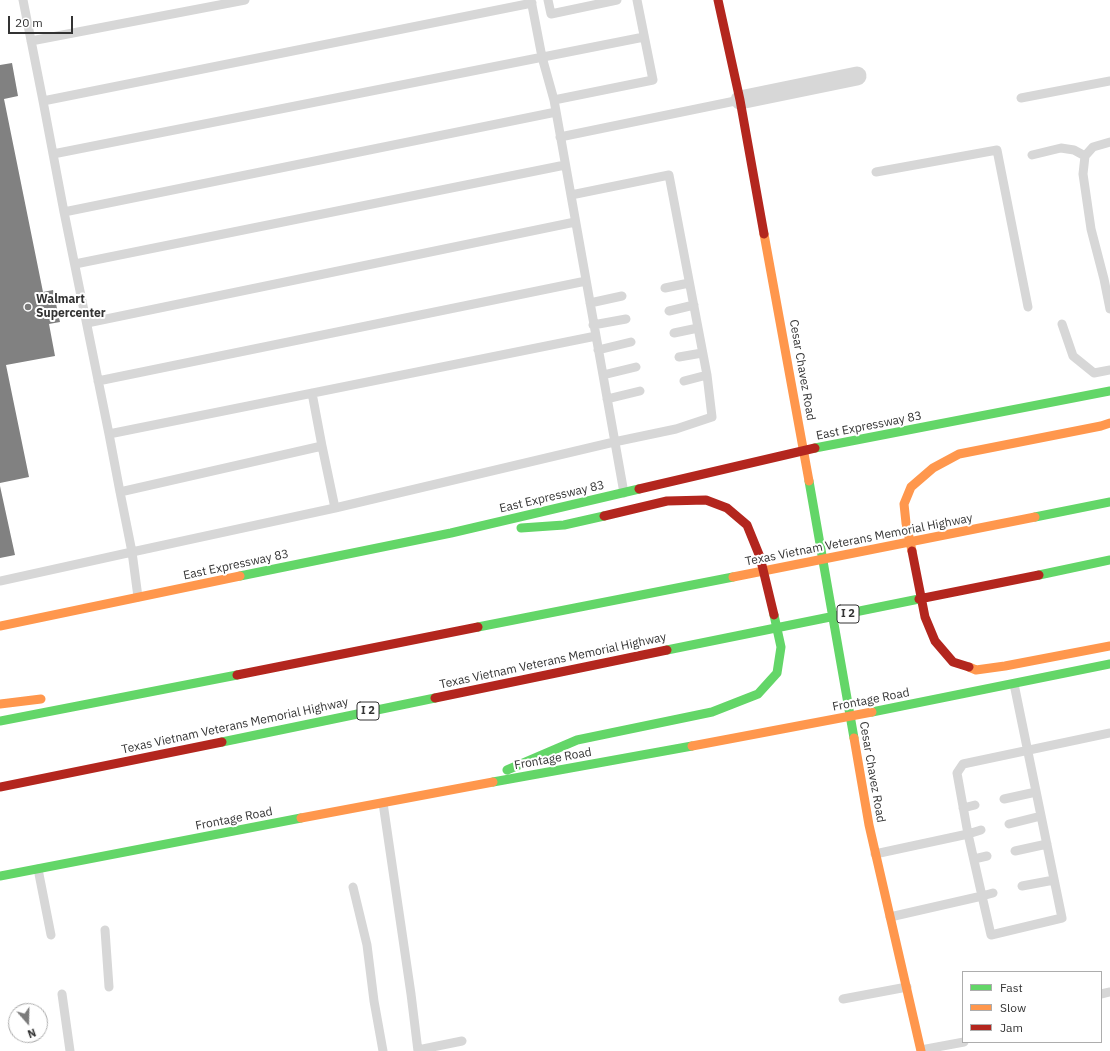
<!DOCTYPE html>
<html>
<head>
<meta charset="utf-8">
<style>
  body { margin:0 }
  #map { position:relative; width:1110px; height:1051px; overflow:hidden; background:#fff; font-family:"IBM Plex Sans",sans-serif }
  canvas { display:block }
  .legend { position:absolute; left:962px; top:971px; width:140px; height:72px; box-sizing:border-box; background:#fff; border:1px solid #adadad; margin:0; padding:5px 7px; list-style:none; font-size:12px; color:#333 }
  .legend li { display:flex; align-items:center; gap:8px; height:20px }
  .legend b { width:20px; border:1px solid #adadad }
  .north { position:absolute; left:8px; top:1003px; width:40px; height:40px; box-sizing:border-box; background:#fff; border:1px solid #adadad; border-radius:50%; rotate:160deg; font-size:11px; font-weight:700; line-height:16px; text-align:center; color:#333 }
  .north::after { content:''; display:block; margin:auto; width:14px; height:18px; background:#7a7a7a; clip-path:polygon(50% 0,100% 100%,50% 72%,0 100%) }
  .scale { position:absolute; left:8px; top:16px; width:65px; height:18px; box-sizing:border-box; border:2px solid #333; border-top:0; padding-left:5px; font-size:12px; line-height:14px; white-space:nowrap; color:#333; -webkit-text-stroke:3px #fff; paint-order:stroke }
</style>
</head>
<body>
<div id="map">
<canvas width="1110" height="1051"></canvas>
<ul class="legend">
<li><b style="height:5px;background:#63d668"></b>Fast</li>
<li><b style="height:5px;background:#ff974d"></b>Slow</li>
<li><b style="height:5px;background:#b3261e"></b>Jam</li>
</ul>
<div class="north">N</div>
<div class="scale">20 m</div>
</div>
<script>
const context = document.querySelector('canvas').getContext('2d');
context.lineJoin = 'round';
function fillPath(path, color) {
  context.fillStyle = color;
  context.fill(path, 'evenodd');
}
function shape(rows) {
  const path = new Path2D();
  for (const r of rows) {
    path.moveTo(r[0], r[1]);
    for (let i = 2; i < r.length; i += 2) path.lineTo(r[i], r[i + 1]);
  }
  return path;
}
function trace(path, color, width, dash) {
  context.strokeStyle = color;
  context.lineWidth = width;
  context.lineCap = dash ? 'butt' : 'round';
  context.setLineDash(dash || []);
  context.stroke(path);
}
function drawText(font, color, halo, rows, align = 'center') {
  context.font = font + ' "IBM Plex Sans",sans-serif';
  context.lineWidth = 4;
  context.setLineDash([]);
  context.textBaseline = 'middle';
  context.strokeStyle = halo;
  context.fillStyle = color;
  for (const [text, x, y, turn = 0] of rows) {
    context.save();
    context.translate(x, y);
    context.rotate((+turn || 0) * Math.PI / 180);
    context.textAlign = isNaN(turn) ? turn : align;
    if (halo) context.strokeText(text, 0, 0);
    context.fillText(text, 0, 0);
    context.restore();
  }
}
fillPath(shape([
  [12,63,18,96,4,99,43,292,53,290,60,322,49,324,55,356,6,365,29,477,0,483,0,65],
  [0,486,15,555,0,558]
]), '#818181');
trace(shape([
  [23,0,43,101,64,212,109,434,120,492,132,552,335,508,322,446,120,492],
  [531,0,542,57,554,100,624,493],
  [548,0,551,14,617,0],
  [31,41,245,0],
  [1021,98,1110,81],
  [554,100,653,80,637,0],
  [43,101,532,3],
  [560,137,740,100],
  [1110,142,1093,147,1085,156,1083,174,1091,229,1104,279,1110,309],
  [53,154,644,37],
  [1032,155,1061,148,1074,150,1085,156],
  [876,172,997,150,1028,307],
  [64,212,556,112],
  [75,264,565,165],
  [665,288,689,283],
  [590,303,622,296],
  [669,311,694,305],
  [87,323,575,222],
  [1062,324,1073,356,1094,373,1110,370],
  [593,325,626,319],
  [674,333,698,328],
  [598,350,631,342],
  [679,357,702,353],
  [603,375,636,367],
  [98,381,586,281],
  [684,381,707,375],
  [312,393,322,446],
  [607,399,640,391],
  [109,434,596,336],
  [335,508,614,442,676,429,712,417,707,375,669,175,571,195],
  [0,581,132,552,138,597],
  [1004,799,1036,792],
  [383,803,411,994,418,1051],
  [963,808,975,805],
  [1009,824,1041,816],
  [981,830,968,834,957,773,963,764,1110,733],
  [1015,851,1047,844],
  [875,854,968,834,982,896,993,893],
  [974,859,987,856],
  [38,869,51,935],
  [1022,886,1054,880],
  [353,887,367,945,374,1001,383,1051],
  [890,917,982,896,991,935,1062,918,1014,684],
  [105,930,109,987],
  [62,994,70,1051],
  [1101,994,1110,992],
  [843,999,907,987],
  [418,1050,462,1041],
  [921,1050,964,1042]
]), '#d7d7d7', 9);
trace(shape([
  [740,100,857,76]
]), '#d7d7d7', 19);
trace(shape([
  [815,448,1110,391],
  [809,481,854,738],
  [1035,517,1110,502],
  [521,528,564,525,604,516],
  [1039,575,1110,560],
  [240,576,451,533,639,489],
  [478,627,733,577],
  [667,650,919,599],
  [872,712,1110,664],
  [0,721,237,675],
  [222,742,435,698],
  [507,770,577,740,712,712,758,694,777,673,781,647,774,615],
  [493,782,692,746],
  [0,876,301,818]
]), '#63d668', 9);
trace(shape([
  [764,234,809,481],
  [912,551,906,523,904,504,911,487,933,468,959,454,1101,426,1110,423],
  [733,577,1035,517],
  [0,626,240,576],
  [969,667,976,670,1005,666,1110,646],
  [0,704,41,699],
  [854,738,869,825,921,1051],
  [692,746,872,712],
  [301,818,493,782]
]), '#ff974d', 9);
trace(shape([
  [718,0,740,100,764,234],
  [639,489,815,448],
  [604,516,667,501,706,500,727,508,747,525,760,557,774,615],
  [912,551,925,617,935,641,953,662,969,667],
  [919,599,1039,575],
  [237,675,478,627],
  [435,698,667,650],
  [0,787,222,742]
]), '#b3261e', 9);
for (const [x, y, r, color] of [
  [28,307,4,"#7a7a7a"]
]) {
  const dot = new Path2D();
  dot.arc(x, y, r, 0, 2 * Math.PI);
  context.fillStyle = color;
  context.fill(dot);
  trace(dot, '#fff', 1.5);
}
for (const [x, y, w] of [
  [848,614,22],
  [368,711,22]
]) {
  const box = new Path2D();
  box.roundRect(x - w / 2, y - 9, w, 18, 3);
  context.fillStyle = '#fff';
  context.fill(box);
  trace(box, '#333', 1);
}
drawText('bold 11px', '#333', null, [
  ["I 2",848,614],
  ["I 2",368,711]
]);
drawText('bold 12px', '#333', '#fff', [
  ["Walmart",36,300],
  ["Supercenter",36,314]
], 'left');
drawText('12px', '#333', '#fff', [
  ["Cesar Chavez Road",802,370,80],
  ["East Expressway 83",869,426,-11],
  ["East Expressway 83",552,497,-13],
  ["Texas Vietnam Veterans Memorial Highway",859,540,-11],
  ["East Expressway 83",236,565,-12],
  ["Texas Vietnam Veterans Memorial Highway",553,661,-12],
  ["Frontage Road",871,700,-11],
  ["Texas Vietnam Veterans Memorial Highway",235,726,-12],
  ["Frontage Road",553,759,-10],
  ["Cesar Chavez Road",872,772,80],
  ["Frontage Road",234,819,-11]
]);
</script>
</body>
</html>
